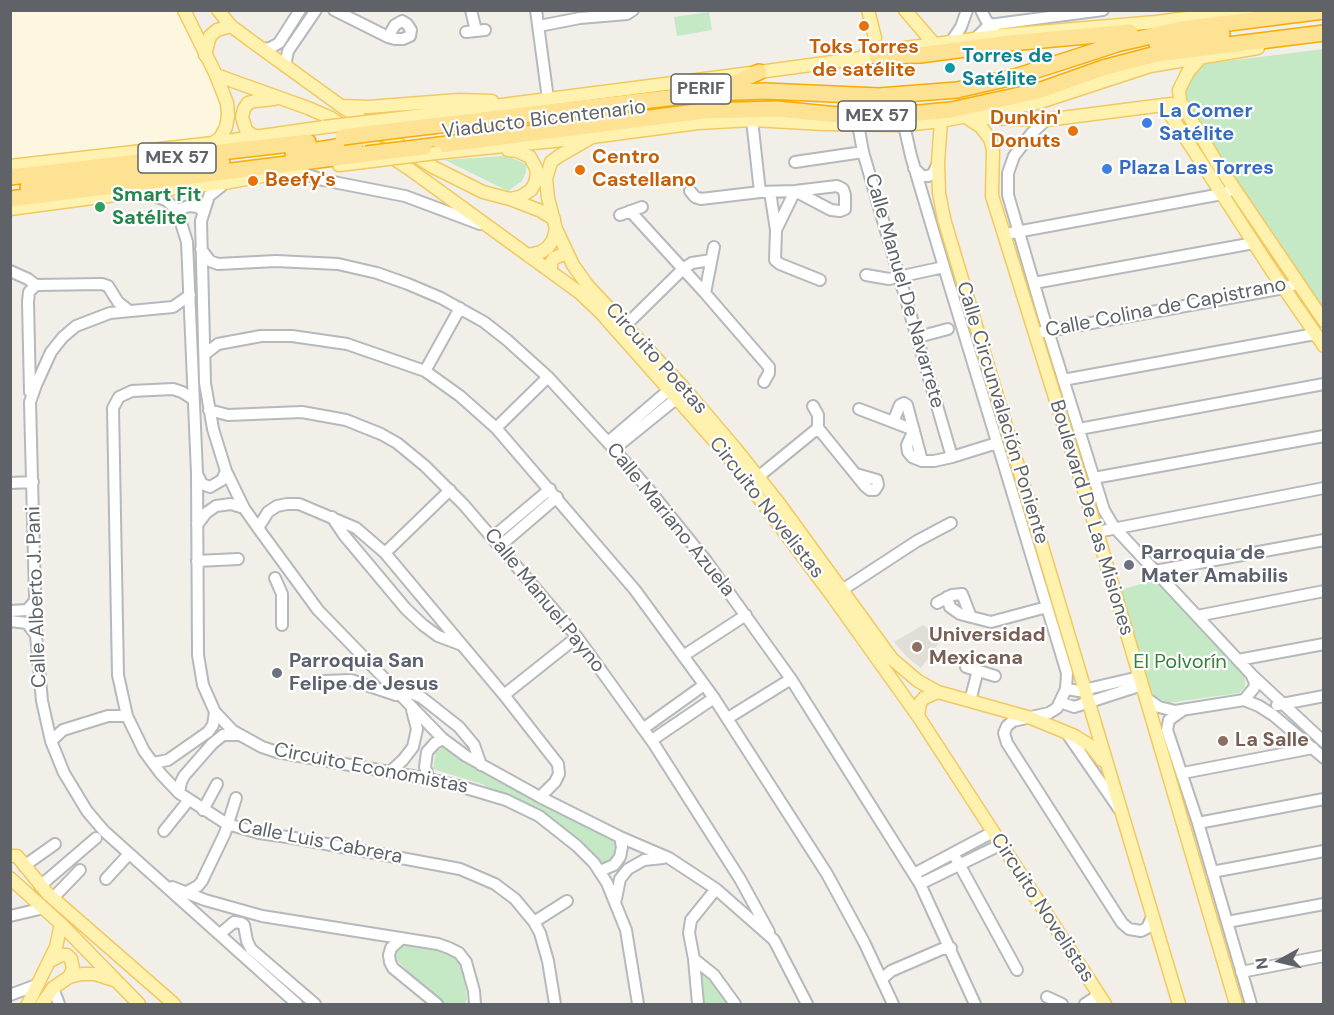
<!DOCTYPE html>
<html>
<head>
<meta charset="utf-8">
<style>
  body { margin:0 }
  #map { position:relative; width:1334px; height:1015px; overflow:hidden; background:#f1efe8; font-family:"DM Sans",sans-serif }
  canvas { display:block }
  .frame { position:absolute; inset:0; border:12px solid #5f6368; pointer-events:none }
  .north { position:absolute; left:1250px; top:931px; width:60px; height:60px; -webkit-text-stroke:4px #fff; paint-order:stroke; rotate:262deg; font-size:16px; font-weight:700; line-height:24px; text-align:center; color:#5f6368 }
  .north::after { content:''; display:block; margin:auto; width:21px; height:27px; background:#5f6368; clip-path:polygon(50% 0,100% 100%,50% 72%,0 100%) }
</style>
</head>
<body>
<div id="map">
<canvas width="1334" height="1015"></canvas>
<div class="frame"></div>
<div class="north">N</div>
</div>
<script>
const context = document.querySelector('canvas').getContext('2d');
context.lineJoin = 'round';
function fillPath(path, color) {
  context.fillStyle = color;
  context.fill(path, 'evenodd');
}
function shape(rows) {
  const path = new Path2D();
  for (const r of rows) {
    path.moveTo(r[0], r[1]);
    for (let i = 2; i < r.length; i += 2) path.lineTo(r[i], r[i + 1]);
  }
  return path;
}
function trace(path, color, width, dash) {
  context.strokeStyle = color;
  context.lineWidth = width;
  context.lineCap = dash ? 'butt' : 'round';
  context.setLineDash(dash || []);
  context.stroke(path);
}
function drawText(font, color, halo, rows, align = 'center') {
  context.font = font + ' "DM Sans",sans-serif';
  context.lineWidth = 4.5;
  context.setLineDash([]);
  context.textBaseline = 'middle';
  context.strokeStyle = halo;
  context.fillStyle = color;
  for (const [text, x, y, turn = 0] of rows) {
    context.save();
    context.translate(x, y);
    context.rotate((+turn || 0) * Math.PI / 180);
    context.textAlign = isNaN(turn) ? turn : align;
    if (halo) context.strokeText(text, 0, 0);
    context.fillText(text, 0, 0);
    context.restore();
  }
}
fillPath(shape([
  [10,11,176,11,220,98,225,119,220,129,211,136,11,159]
]), '#fef7e0');
fillPath(shape([
  [923,625,942,639,921,668,907,657,894,642]
]), '#e1ded6');
fillPath(shape([
  [709,12,712,30,677,36,674,17],
  [1323,49,1323,316,1234,180,1186,97,1188,85,1192,77,1204,64],
  [506,156,526,164,526,172,522,181,508,191,445,160],
  [1155,580,1245,677,1245,687,1239,693,1168,703,1148,693,1117,591],
  [444,746,616,838,615,857,604,865,580,842,504,796,482,784,433,769,436,751],
  [401,943,447,951,457,959,463,968,467,998,465,1004,439,1004,395,958,396,948],
  [705,971,731,1004,704,1004,701,972]
]), '#c5e8c5');
const minor = shape([
  [334,10,388,37,395,39,403,39,410,36,411,30,407,24,402,21,395,25,388,37],
  [471,10,476,31],
  [536,10,548,99],
  [981,10,986,20,994,29],
  [539,26,580,18,627,14,633,10],
  [466,32,485,30],
  [975,39,989,25,1103,10],
  [951,42,961,27,967,10],
  [262,49,270,48,279,43,300,10],
  [285,66,288,51,316,10],
  [752,120,760,192],
  [1046,120,1031,134,1014,156,1008,173,1008,195,1043,315,1104,510,1114,527,1252,675,1324,742],
  [858,124,863,152,952,457],
  [904,125,911,156,944,267,1067,673,1066,689,1057,708,1049,713,1013,721,1007,726,1004,733,1007,743,1122,923,1129,929,1141,931,1147,928,1152,917],
  [795,162,863,152],
  [914,168,922,176,928,176,933,174,938,163],
  [293,170,323,180,405,196,480,224],
  [225,183,209,196,201,221,205,383,213,429,226,471,244,508,258,528,318,610,443,739,466,756,540,797,620,837,669,858,716,889,774,940,807,1004],
  [690,191,695,197,701,199,760,192,795,191,837,186,843,189,845,195,845,209,840,211,831,210,795,191],
  [795,191,776,230,775,260,780,264,820,280],
  [770,192,776,230],
  [145,193,166,200,177,210,187,242,197,473,198,655,203,685,215,712,233,731,262,747,277,752,429,779,459,786,506,800,539,816,577,846,594,863,607,883,626,930,638,1004],
  [177,210,189,206,198,207,203,211],
  [630,211,705,293,769,367,769,373,764,382],
  [620,215,642,207],
  [1011,233,1222,194,1234,189],
  [201,249,210,261,218,264,276,261,338,264,377,273,408,284,441,298,484,322,507,340,548,377,614,449,650,491,707,562,791,679,920,884,975,1004],
  [10,271,28,279,36,285],
  [866,275,889,279,944,267],
  [1034,283,1254,243],
  [705,293,714,247],
  [190,295,173,307,110,313,76,326,63,337,51,352,36,385,30,402,36,635,42,701,51,741,64,773,87,811,104,831,297,1004],
  [626,325,684,268,692,263,711,260],
  [1042,332,1284,288,1298,283],
  [918,337,948,329],
  [205,354,218,344,261,336,292,336,347,344,425,371,460,396,496,428,635,590,714,698,827,874,864,942,893,1004],
  [425,371,460,308],
  [1063,380,1315,334],
  [30,392,28,302,29,292,36,285,102,284,108,286,118,302,128,310],
  [193,399,182,392,173,389,132,391,119,397,113,408,118,675,127,716,144,751,161,774,179,793,227,824,259,833,294,838,460,869,495,884,515,899,534,922,540,933,548,961,555,1004],
  [859,409,914,430,907,445,908,452,912,457,922,461,934,461,952,457,997,443],
  [209,410,228,415,302,412,346,420,381,434,397,443,425,466,464,505,577,637,654,744,740,879,769,932],
  [893,422,900,405,904,403,907,405,922,461],
  [496,428,548,377],
  [818,428,865,486,870,490,875,490,878,485,877,480,856,474],
  [1079,429,1324,384],
  [608,442,670,389],
  [614,449,677,398],
  [198,476,202,484,210,487,222,480,226,471],
  [758,477,818,428,818,415,813,406],
  [1094,478,1324,436],
  [10,483,33,482],
  [332,517,344,535,406,609,423,625,438,636,462,645],
  [197,525,206,513,216,506,231,504,244,508],
  [258,528,268,512,277,506,287,504,299,504,356,528,385,553,504,695,558,764,559,774,555,782,540,797],
  [1097,532,1324,488],
  [493,537,550,489],
  [500,546,557,497],
  [385,553,450,490],
  [197,561,238,559],
  [1155,571,1324,540],
  [275,578,282,594,282,625],
  [842,590,917,541,951,523],
  [947,597,950,607,960,614,991,622,1047,607],
  [937,603,952,595,962,594,971,617],
  [10,611,27,610,35,601],
  [1197,616,1324,591],
  [10,621,27,623,36,635],
  [683,656,746,615],
  [1238,660,1324,644],
  [966,667,995,676],
  [324,681,351,680,396,695],
  [391,685,421,697,459,727,474,745,481,765],
  [1066,689,1079,691,1139,677],
  [504,695,577,637],
  [1146,698,1159,707,1175,711,1244,700,1254,688,1255,683,1252,676],
  [1244,700,1259,706,1273,715,1324,758],
  [970,701,978,670],
  [1060,702,1074,707,1142,685],
  [1277,705,1324,696],
  [1183,710,1169,720,1167,730,1198,823,1251,1004],
  [728,718,791,679],
  [644,728,704,685],
  [1066,732,1119,809],
  [652,740,714,698],
  [51,741,63,730,108,716,127,716],
  [153,763,168,760,208,732,213,725,215,712],
  [390,772,403,760,413,747,417,729,412,710],
  [1183,773,1313,748],
  [429,779,425,767,427,752,435,743,443,739],
  [179,793,181,782,184,776,212,744,223,735,238,735],
  [203,810,217,784],
  [1198,823,1324,799],
  [164,831,188,801],
  [953,853,1017,970],
  [24,866,55,844],
  [600,871,614,865,620,857,622,847,620,837],
  [1212,872,1324,851],
  [914,874,993,832],
  [106,879,128,855],
  [920,884,1002,844],
  [40,886,96,838],
  [172,887,205,900,262,916,438,944,449,948,459,953,466,962,474,991,475,1004],
  [716,889,691,920,689,933,694,959,714,975,735,1004],
  [185,893,198,886,202,881,225,833,236,798],
  [53,898,80,870],
  [616,899,620,879,628,869,644,860,663,858],
  [10,916,44,908],
  [534,922,567,901],
  [1227,922,1324,904],
  [220,934,234,922,241,923,244,925,247,941,251,949,315,1004],
  [402,938,391,948,389,955,390,962,393,968,437,1004],
  [694,959,698,1004],
  [1241,972,1324,956],
  [882,979,891,971,942,949,951,948],
  [53,988,59,1004],
  [10,995,39,984],
  [1047,997,1062,1004],
  [1085,1004,1099,995]
]);
const major = shape([
  [184,10,216,75,227,103,228,116,226,127,220,138,213,143],
  [218,10,231,26,254,43,341,106,433,167,483,192,510,199,541,211,554,219],
  [905,10,935,45],
  [205,55,210,36,217,30,231,26],
  [1201,57,1188,72,1179,90,1180,101,1217,163,1324,321],
  [861,58,873,47,875,38,868,10],
  [216,75,308,108,331,118,408,168,580,293,601,313,726,454,833,597,918,716,1105,1004],
  [1164,105,1272,271,1324,346],
  [342,106,368,107,459,100,492,101],
  [966,117,981,127,990,139,993,149,992,196,1097,532,1236,1004],
  [400,118,759,72,877,56,905,48,1004,35,1156,22,1250,10],
  [985,118,1046,120,1171,104],
  [941,121,938,163,939,193,944,219,1179,1004],
  [261,137,252,135,246,130,242,117,244,109,248,103,255,101,274,99],
  [592,137,559,156,551,162,546,179,548,198,556,229,573,265,588,286,683,387,735,448,778,502,892,659,918,681,938,692,1031,718,1075,736,1091,746,1102,760],
  [508,150,517,151,530,157,536,168,537,174,535,183,531,190,520,197,510,199],
  [436,153,592,137,698,123,752,120,825,124,904,125,941,121,1037,103,1150,66,1258,48],
  [339,165,372,161],
  [10,166,213,143,324,127],
  [10,209,138,192,225,183,300,169],
  [528,255,541,252,548,247,553,240,556,229],
  [551,272,551,263,554,258,567,253],
  [918,716,920,703,924,698,938,692],
  [10,856,17,856,48,894,174,1004],
  [10,878,61,924,139,1004],
  [50,961,62,955,67,955,71,959,73,969,69,977],
  [28,1004,56,947,61,924],
  [42,1004,53,988,69,977,82,974,95,974,114,980]
]);
const highway = shape([
  [1157,44,1222,34],
  [877,56,920,55,1010,43,1130,32],
  [716,86,732,84,759,72],
  [406,129,710,93,765,91,879,96,957,90,1018,76,1117,44,1181,29,1324,11],
  [424,147,704,111,777,109,838,115,887,116,951,110,1038,91,1103,68,1156,54,1324,33],
  [203,154,308,142],
  [293,154,355,144],
  [10,177,147,161],
  [28,187,222,163],
  [10,199,366,154]
]);
trace(minor, '#b5b8bc', 14);
trace(major, '#f2c960', 15);
trace(highway, '#f9ab00', 18);
trace(minor, '#fff', 10);
trace(major, '#fff2af', 12);
trace(highway, '#fde293', 15);
const majorBridge = shape([
  [324,127,400,118],
  [372,161,436,153]
]);
const highwayBridge = shape([
  [343,137,406,129],
  [366,154,424,147]
]);
trace(majorBridge, '#f2c960', 15, []);
trace(highwayBridge, '#f9ab00', 18, []);
trace(majorBridge, '#fff2af', 12);
trace(highwayBridge, '#fde293', 15);
for (const [x, y, r, color] of [
  [864,26,6,"#e8710a"],
  [950,68,6,"#0f9aa8"],
  [1147,123,6,"#3f7fe0"],
  [1073,131,6,"#e8710a"],
  [1107,169,6,"#3f7fe0"],
  [580,170,6,"#e8710a"],
  [253,181,6,"#e8710a"],
  [100,207,6,"#2e9e5b"],
  [1129,565,6,"#6b7280"],
  [917,647,6,"#8d6e63"],
  [277,673,6,"#6b7280"],
  [1223,741,6,"#8d6e63"]
]) {
  const dot = new Path2D();
  dot.arc(x, y, r, 0, 2 * Math.PI);
  context.fillStyle = color;
  context.fill(dot);
  trace(dot, '#fff', 2);
}
for (const [x, y, w] of [
  [701,89,60],
  [877,116,78],
  [177,158,78]
]) {
  const box = new Path2D();
  box.roundRect(x - w / 2, y - 15, w, 30, 4.5);
  context.fillStyle = '#fff';
  context.fill(box);
  trace(box, '#5f6368', 1.5);
}
drawText('bold 18px', '#5f6368', null, [
  ["PERIF",701,89],
  ["MEX 57",877,116],
  ["MEX 57",177,158]
]);
drawText('bold 20px', '#c56008', '#fff', [
  ["Toks Torres",864,48,"center"],
  ["de satélite",864,71,"center"],
  ["Dunkin'",1061,119,"right"],
  ["Donuts",1061,142,"right"],
  ["Centro",592,158],
  ["Castellano",592,181],
  ["Beefy's",265,181]
], 'left');
drawText('bold 20px', '#0d838f', '#fff', [
  ["Torres de",962,57],
  ["Satélite",962,80]
], 'left');
drawText('bold 20px', '#366cbe', '#fff', [
  ["La Comer",1159,112],
  ["Satélite",1159,135],
  ["Plaza Las Torres",1119,169]
], 'left');
drawText('20px', '#5f6368', '#fff', [
  ["Viaducto Bicentenario",544,120,-7],
  ["Calle Manuel De Navarrete",904,291,74],
  ["Calle Colina de Capistrano",1166,308,-11],
  ["Circuito Poetas",656,359,48],
  ["Calle Circunvalación Poniente",1002,413,73],
  ["Circuito Novelistas",766,508,52],
  ["Boulevard De Las Misiones",1091,518,73],
  ["Calle Mariano Azuela",670,520,51],
  ["Calle Alberto J. Pani",37,597,-92],
  ["Calle Manuel Payno",544,601,51],
  ["Circuito Economistas",371,769,11],
  ["Calle Luis Cabrera",320,842,11],
  ["Circuito Novelistas",1042,908,57]
]);
drawText('bold 20px', '#27864d', '#fff', [
  ["Smart Fit",112,196],
  ["Satélite",112,219]
], 'left');
drawText('bold 20px', '#5b616d', '#fff', [
  ["Parroquia de",1141,554],
  ["Mater Amabilis",1141,577],
  ["Parroquia San",289,662],
  ["Felipe de Jesus",289,685]
], 'left');
drawText('bold 20px', '#785e54', '#fff', [
  ["Universidad",929,636],
  ["Mexicana",929,659],
  ["La Salle",1235,741]
], 'left');
drawText('20px', '#348238', '#fff', [
  ["El Polvorín",1180,663]
]);
</script>
</body>
</html>
